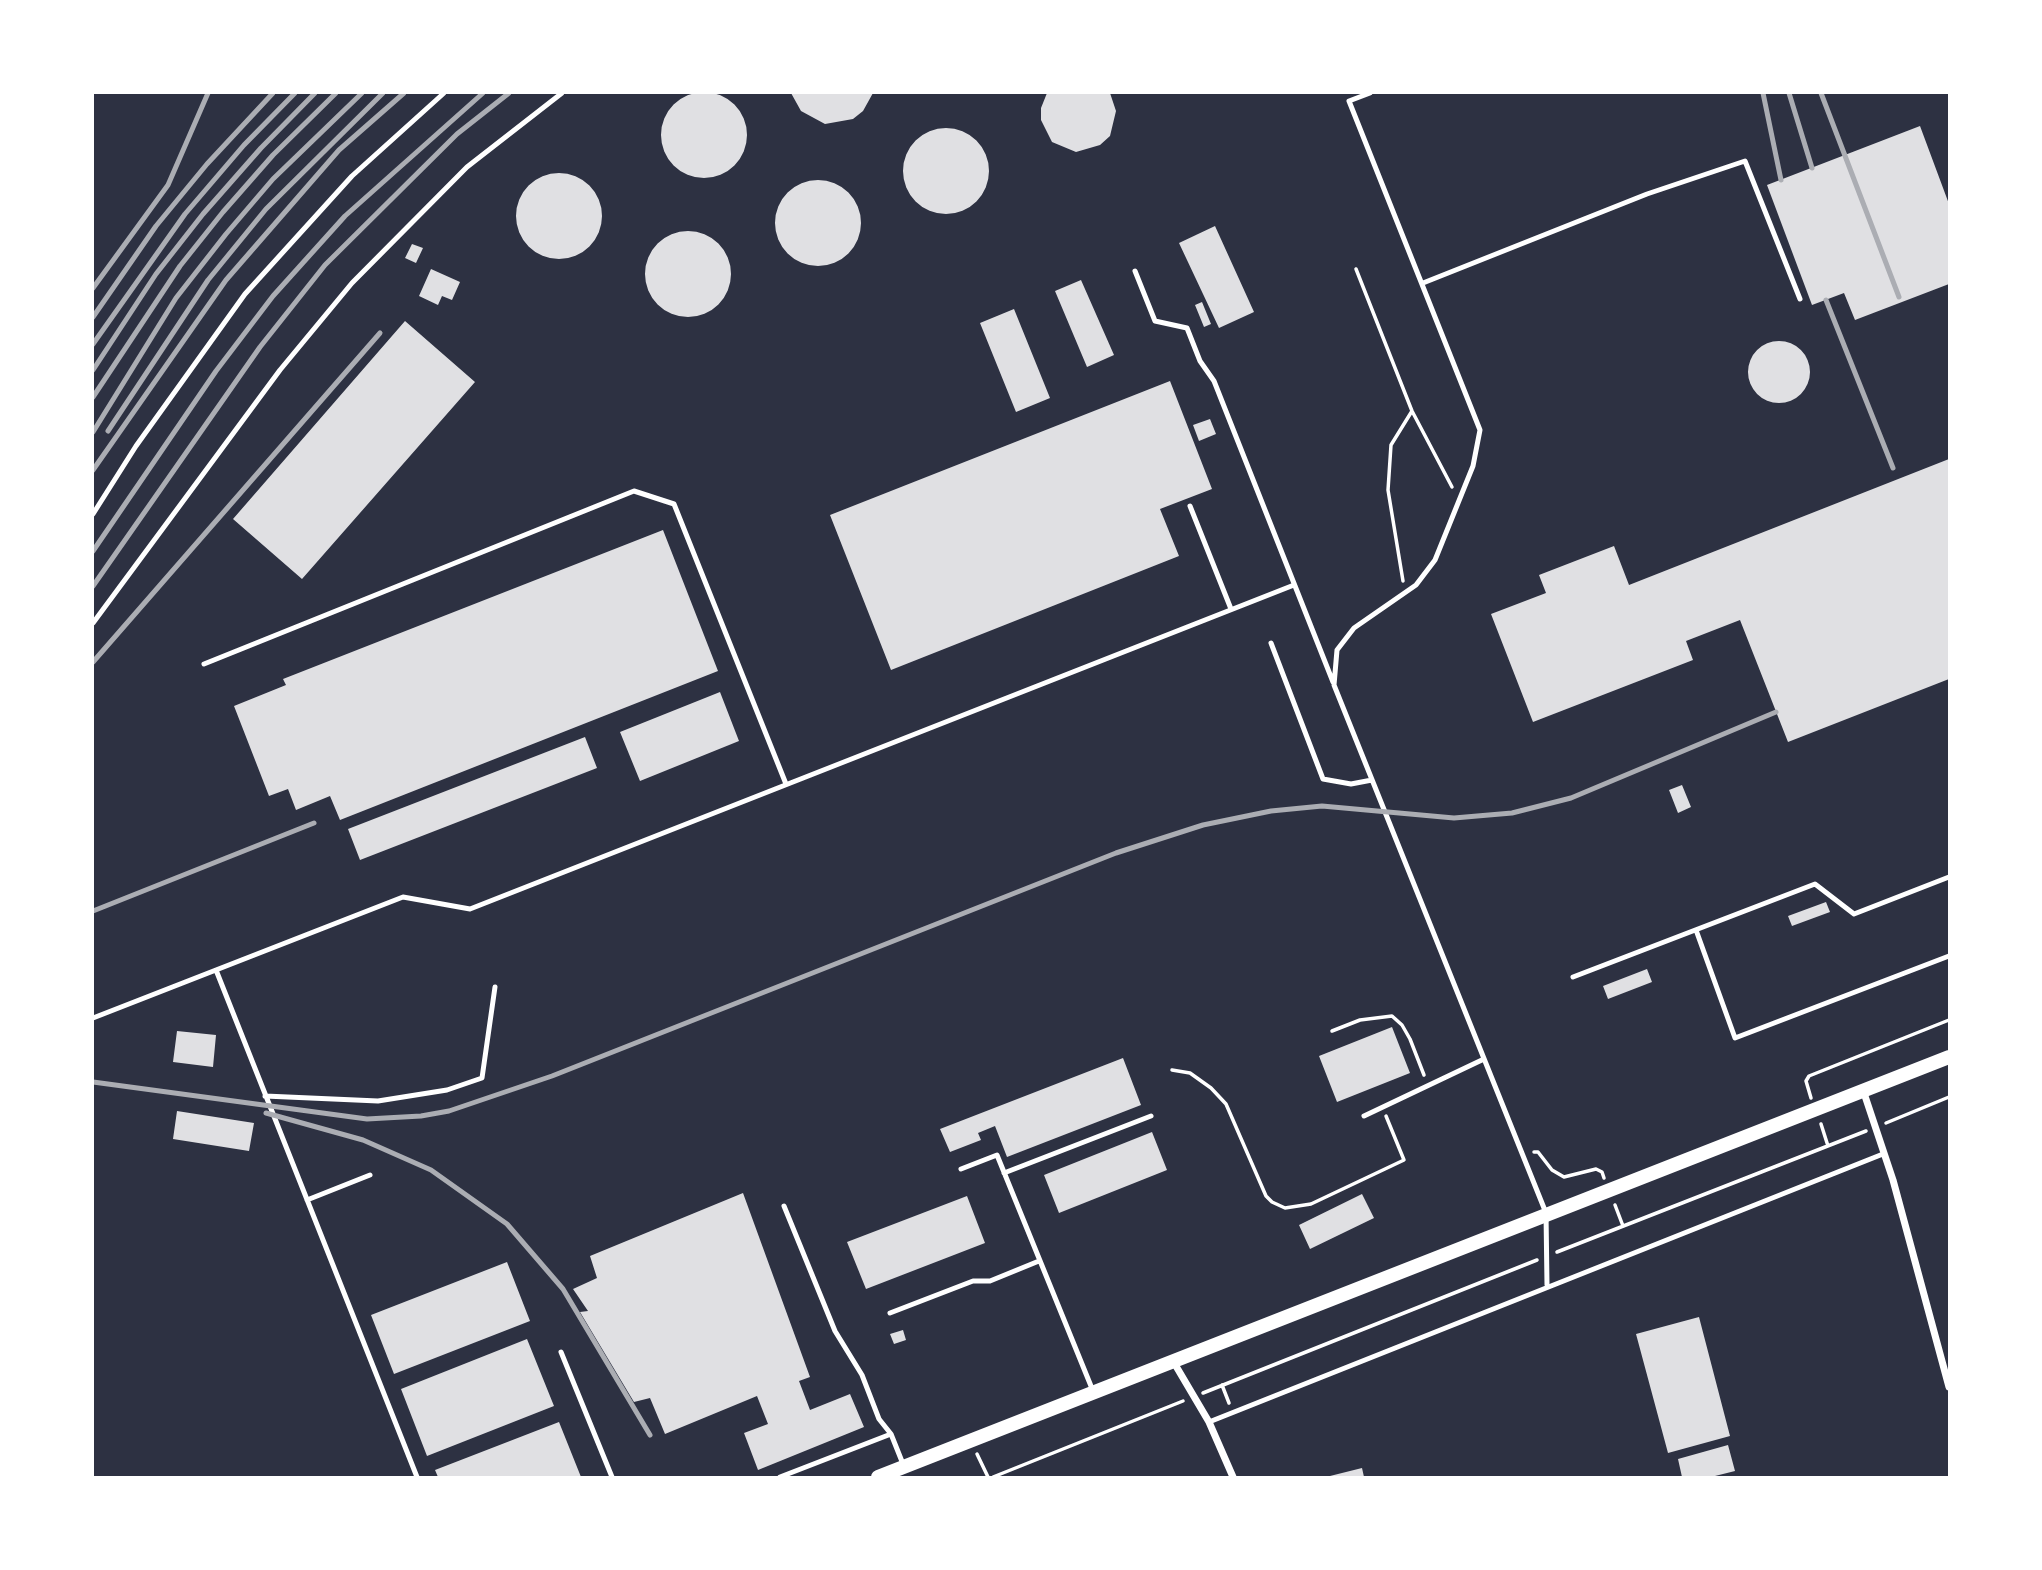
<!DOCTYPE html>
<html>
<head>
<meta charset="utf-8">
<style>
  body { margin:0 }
  #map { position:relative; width:2042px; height:1570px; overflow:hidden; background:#2d3142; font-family:"DM Sans",sans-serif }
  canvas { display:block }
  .frame { position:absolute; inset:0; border:94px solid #fff; pointer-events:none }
</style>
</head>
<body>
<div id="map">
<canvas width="2042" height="1570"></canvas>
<div class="frame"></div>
</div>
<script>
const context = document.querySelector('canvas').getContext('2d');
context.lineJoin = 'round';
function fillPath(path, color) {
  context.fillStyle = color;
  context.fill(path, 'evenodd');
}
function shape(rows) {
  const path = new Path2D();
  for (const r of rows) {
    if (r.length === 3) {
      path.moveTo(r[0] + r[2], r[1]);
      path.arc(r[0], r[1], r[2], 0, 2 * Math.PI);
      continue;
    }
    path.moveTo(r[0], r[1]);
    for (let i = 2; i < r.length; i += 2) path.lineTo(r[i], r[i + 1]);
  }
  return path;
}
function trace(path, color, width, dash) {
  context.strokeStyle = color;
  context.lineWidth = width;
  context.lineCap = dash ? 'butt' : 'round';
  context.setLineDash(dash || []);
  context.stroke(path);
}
fillPath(shape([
  [704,135,43],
  [791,93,873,93,863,111,853,119,825,124,801,111],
  [1047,93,1110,93,1116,111,1110,136,1100,145,1076,152,1052,142,1041,120,1041,108],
  [1920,126,1949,204,1949,284,1855,320,1844,293,1812,305,1767,185],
  [946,171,43],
  [559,216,43],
  [818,223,43],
  [1215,226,1254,312,1219,328,1179,243],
  [688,274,43],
  [412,244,423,248,416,263,405,258],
  [431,269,460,282,452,300,442,296,438,305,419,296],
  [1081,280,1114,355,1087,367,1055,291],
  [1202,302,1211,324,1204,327,1195,305],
  [1014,309,1050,398,1016,412,980,323],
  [405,321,475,382,302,579,233,519],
  [1779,372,31],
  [1170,381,1212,489,1160,509,1179,556,891,670,830,515],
  [1210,419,1216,434,1199,441,1193,425],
  [1949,459,1949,679,1788,742,1740,620,1686,641,1693,660,1533,722,1491,614,1546,593,1539,575,1614,546,1629,585],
  [663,530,718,671,340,820,330,796,296,810,288,789,269,796,234,706,286,685,283,679],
  [720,692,739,741,640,781,620,732],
  [585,737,597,768,360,860,348,829],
  [1682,785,1691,807,1678,813,1669,790],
  [1826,902,1830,912,1792,926,1788,916],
  [1647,969,1652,982,1608,999,1603,986],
  [1392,1027,1410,1073,1337,1102,1319,1056],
  [177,1031,216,1035,213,1067,173,1062],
  [1123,1058,1141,1105,1007,1157,995,1126,978,1133,981,1140,950,1152,940,1129],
  [177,1111,254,1123,249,1151,173,1139],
  [1152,1132,1167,1170,1059,1213,1044,1175],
  [743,1193,810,1377,799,1381,810,1410,850,1394,864,1427,758,1470,744,1433,768,1424,757,1396,665,1434,650,1398,634,1402,580,1312,588,1311,573,1289,597,1278,590,1256],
  [1362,1194,1374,1218,1310,1249,1299,1225],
  [967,1196,985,1243,866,1289,847,1242],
  [507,1262,530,1321,394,1374,371,1315],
  [1699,1317,1730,1436,1668,1453,1636,1334],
  [903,1330,906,1340,894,1344,890,1334],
  [527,1339,554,1406,427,1456,401,1389],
  [559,1422,581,1477,438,1477,435,1470],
  [1728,1445,1735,1471,1711,1477,1682,1477,1678,1459],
  [1362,1468,1364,1477,1330,1477,1330,1476]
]), '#e0e0e3');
trace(shape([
  [1356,269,1412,411,1452,487],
  [1403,581,1388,490,1391,445,1412,411],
  [1332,1031,1360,1020,1392,1016,1402,1025,1410,1039,1424,1075],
  [1172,1070,1190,1073,1211,1088,1226,1104,1266,1196,1272,1202,1285,1208,1311,1204,1404,1160,1386,1116],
  [1811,1098,1806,1081,1809,1076,1949,1020],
  [1886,1123,1949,1097],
  [1821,1124,1828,1146],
  [1534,1152,1538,1152,1552,1170,1564,1177,1596,1169,1602,1172,1604,1178],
  [1615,1205,1623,1226],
  [1557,1252,1866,1131],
  [1222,1385,1229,1403],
  [1203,1393,1537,1260],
  [977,1454,988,1477],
  [993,1477,1183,1401]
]), '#fff', 3.5);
trace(shape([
  [1370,93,1349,101,1480,430,1473,466,1435,560,1416,585,1354,628,1337,650,1334,685,1546,1213,1547,1285],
  [1135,271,1155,321,1187,328,1200,361,1214,381,1333,682],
  [1423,283,1647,194,1745,161,1800,299],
  [1190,506,1231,609],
  [93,514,136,446,245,294,352,176,444,93],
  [93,623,280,370,352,283,467,167,562,93],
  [1271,643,1323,779,1351,784,1372,780],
  [204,664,634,491,674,504,786,784],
  [1696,930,1735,1038,1949,956],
  [216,970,417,1477],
  [1573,977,1815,884,1854,914,1949,877],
  [93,1018,403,897,470,909,1294,585],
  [265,1096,378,1101,447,1090,482,1078,495,987],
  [1364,1116,1484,1059],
  [961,1169,997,1155,1093,1391],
  [1004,1173,1151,1116],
  [307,1200,370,1175],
  [784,1206,835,1331,862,1375,879,1419,891,1434],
  [890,1313,973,1281,990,1281,1039,1261],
  [561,1352,612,1477],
  [1209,1422,1883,1154],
  [780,1477,891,1434,903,1464]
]), '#fff', 5);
trace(shape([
  [1863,1090,1893,1180,1949,1387],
  [1173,1361,1209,1422,1233,1477]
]), '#fff', 7);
trace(shape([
  [878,1477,1949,1057]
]), '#fff', 14);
trace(shape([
  [1763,93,1781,180],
  [1789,93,1812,168],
  [1821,93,1899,297],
  [93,288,168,185,208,93],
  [1826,300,1893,468],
  [93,317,156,226,207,164,273,93],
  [93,344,185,214,244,145,295,93],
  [93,370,156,274,203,214,261,148,315,93],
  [93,397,180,266,223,212,273,155,336,93],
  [108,431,208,280,266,209,383,93],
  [93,432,176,298,226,234,273,179,362,93],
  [93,470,226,280,339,150,404,93],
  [93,551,216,371,273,296,345,216,483,93],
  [93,586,260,347,325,265,457,134,509,93],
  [93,662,380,333],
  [93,911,314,823],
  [93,1082,367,1119,421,1116,449,1111,552,1076,1116,853,1203,825,1271,811,1322,806,1454,818,1512,813,1571,798,1776,712],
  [266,1113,363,1140,431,1170,507,1224,563,1289,650,1435]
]), '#abadb3', 5);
</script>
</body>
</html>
